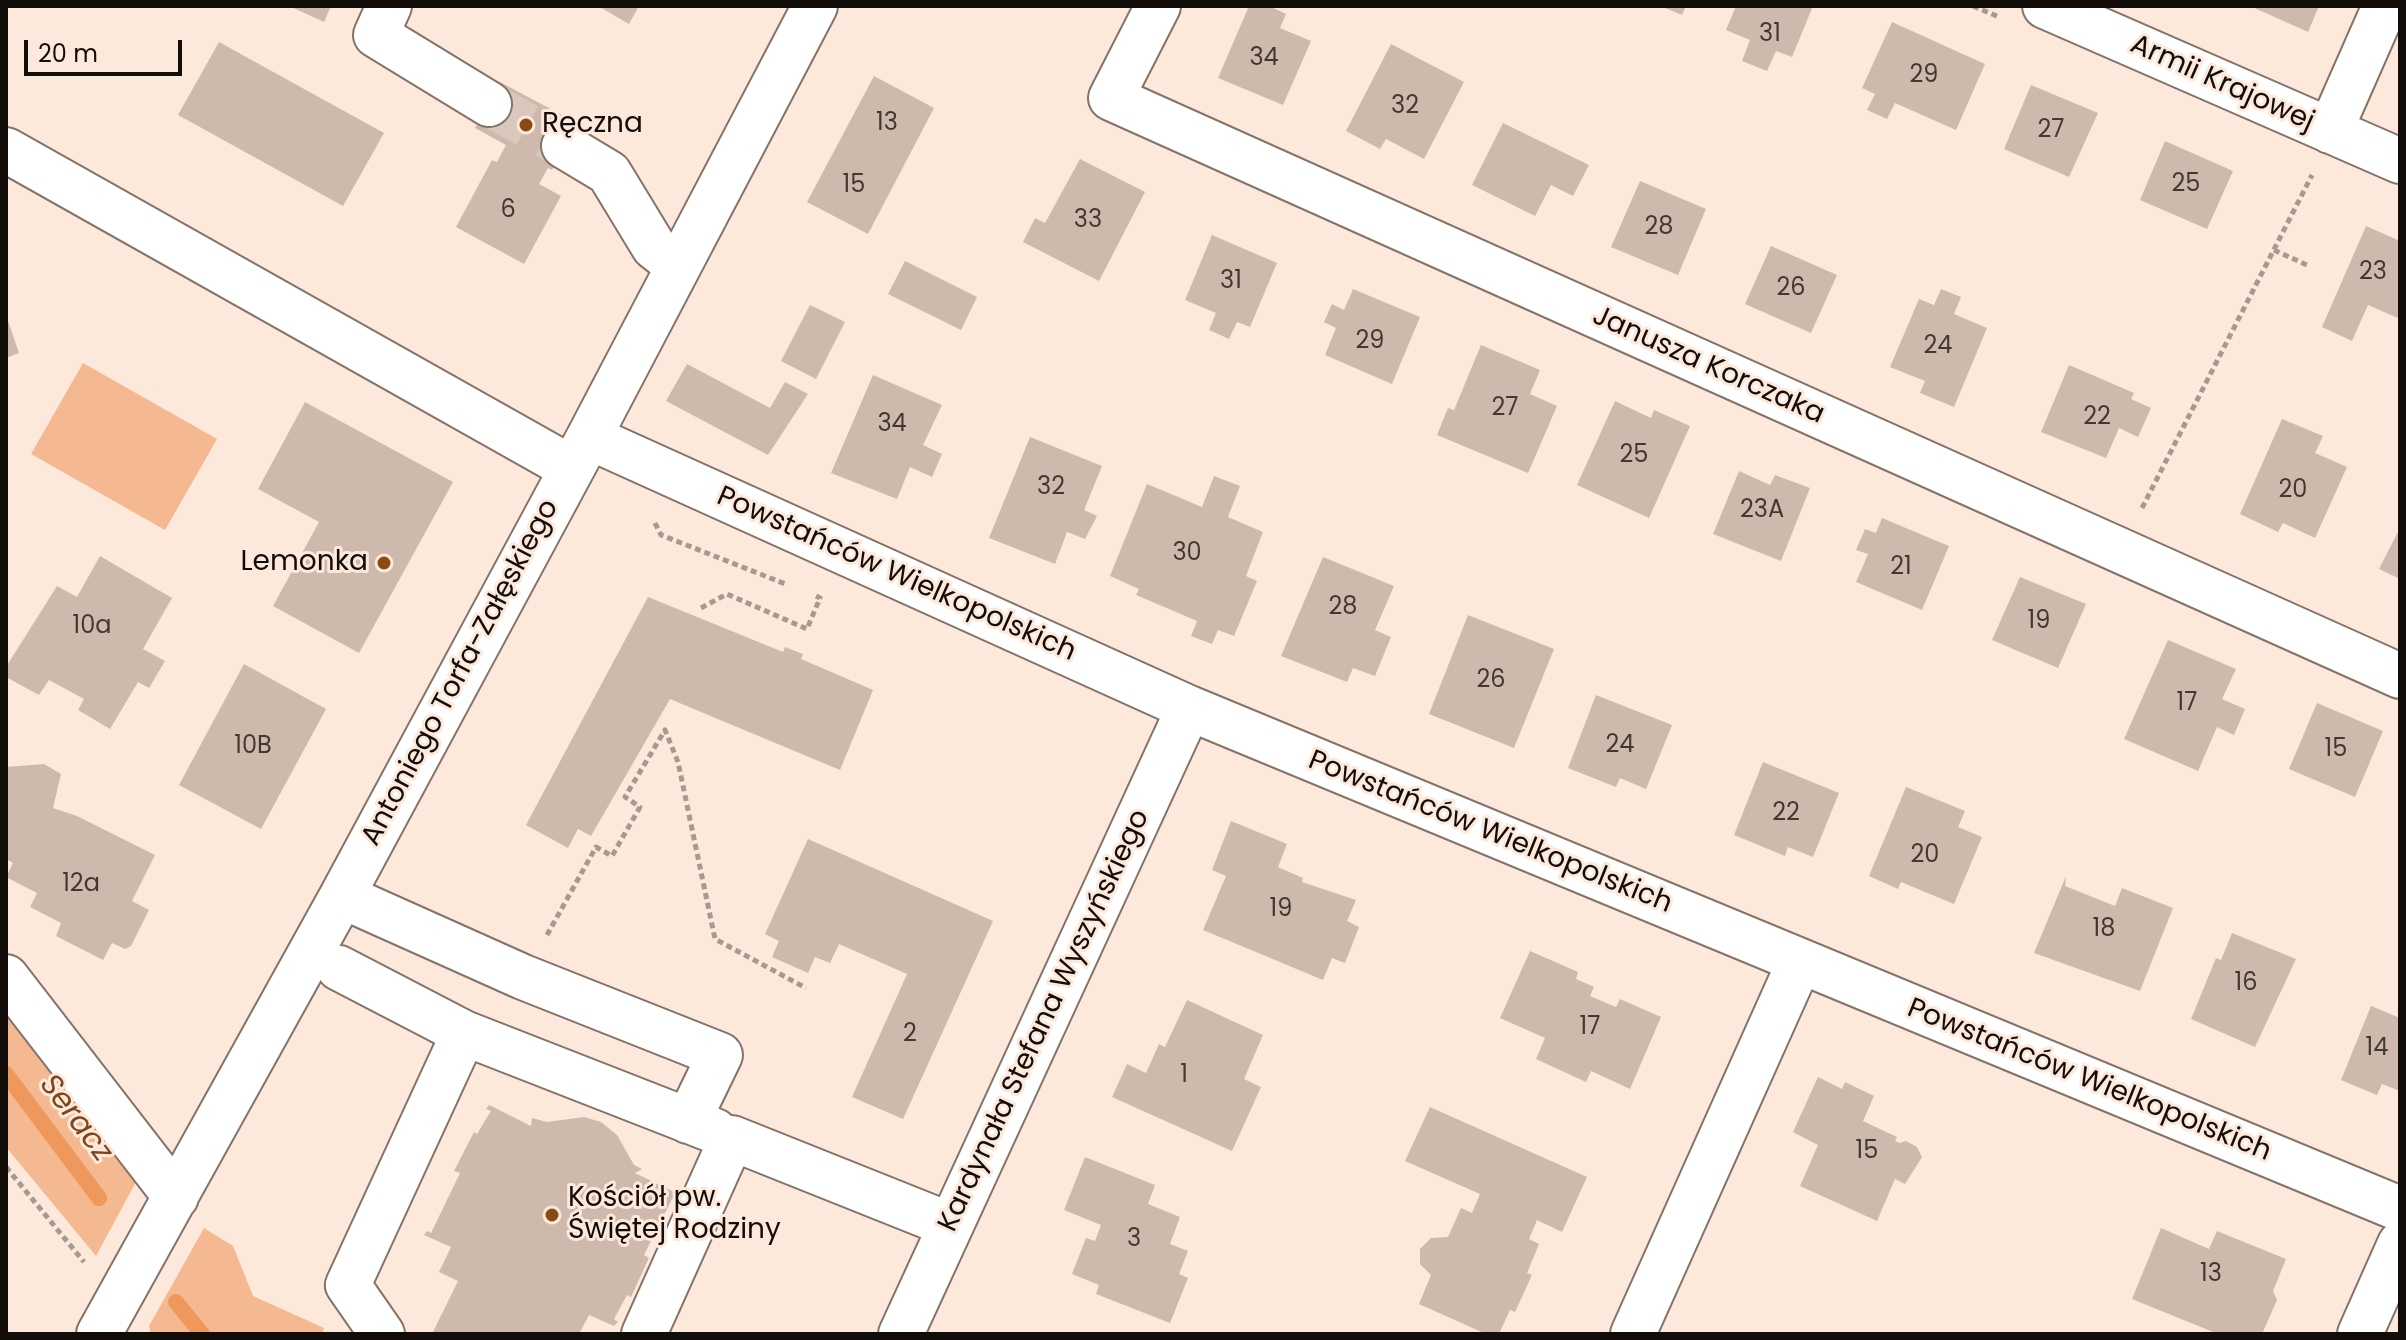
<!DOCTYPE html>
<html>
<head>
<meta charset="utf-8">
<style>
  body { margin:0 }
  #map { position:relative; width:2406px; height:1340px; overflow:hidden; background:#fde9dc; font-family:Poppins,sans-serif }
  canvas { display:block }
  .frame { position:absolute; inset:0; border:8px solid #130d09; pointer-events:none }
  .scale { position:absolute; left:24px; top:40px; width:158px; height:36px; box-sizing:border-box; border:4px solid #130d09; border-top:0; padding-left:10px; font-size:24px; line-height:28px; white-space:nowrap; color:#130d09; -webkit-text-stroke:6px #fde9dc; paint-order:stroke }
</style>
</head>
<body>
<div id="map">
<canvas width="2406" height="1340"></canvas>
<div class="frame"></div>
<div class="scale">20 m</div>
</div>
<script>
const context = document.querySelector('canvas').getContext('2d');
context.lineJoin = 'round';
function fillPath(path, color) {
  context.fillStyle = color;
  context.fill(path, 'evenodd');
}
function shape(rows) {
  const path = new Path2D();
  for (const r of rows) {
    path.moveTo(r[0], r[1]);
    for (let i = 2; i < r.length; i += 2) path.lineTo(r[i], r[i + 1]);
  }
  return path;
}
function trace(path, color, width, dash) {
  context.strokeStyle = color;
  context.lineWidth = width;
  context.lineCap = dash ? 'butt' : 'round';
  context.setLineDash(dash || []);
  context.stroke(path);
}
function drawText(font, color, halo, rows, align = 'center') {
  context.font = font + ' Poppins,sans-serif';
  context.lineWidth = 6;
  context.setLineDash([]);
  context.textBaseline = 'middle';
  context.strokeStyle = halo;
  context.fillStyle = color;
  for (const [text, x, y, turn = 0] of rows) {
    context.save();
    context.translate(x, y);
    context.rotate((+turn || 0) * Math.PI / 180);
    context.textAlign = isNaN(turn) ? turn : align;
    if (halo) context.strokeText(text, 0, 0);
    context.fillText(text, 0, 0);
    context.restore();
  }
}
fillPath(shape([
  [83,363,217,439,165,530,31,454],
  [6,999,132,1171,136,1182,96,1256,6,1147],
  [204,1228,233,1246,253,1296,324,1328,322,1334,151,1334,149,1326]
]), '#f4b991');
trace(shape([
  [6,1074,99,1198],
  [176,1302,202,1334]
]), '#ee995b', 16);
fillPath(shape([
  [289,6,331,6,324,22],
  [598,6,639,6,629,24],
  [1249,6,1269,6,1286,14,1280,28,1311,41,1283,105,1218,78],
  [1660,6,1686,6,1682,15],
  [1736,6,1813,6,1792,57,1776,51,1767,71,1742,61,1750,40,1726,30],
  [2250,6,2319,6,2308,32],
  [1892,22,1985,64,1956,130,1895,103,1887,119,1867,110,1875,94,1862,88],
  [219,42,384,133,343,206,178,115],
  [1391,44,1464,82,1424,159,1386,139,1380,149,1346,131],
  [874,76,934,108,868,234,807,202],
  [500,82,577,123,552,170,548,168,539,184,561,196,524,264,456,227,492,160,497,162,506,145,475,128],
  [2031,85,2098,113,2069,177,2004,149],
  [1503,123,1589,165,1573,196,1551,185,1535,216,1472,185],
  [2165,141,2233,171,2207,229,2140,200],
  [1080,159,1145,192,1099,281,1023,242,1035,218,1045,223],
  [1640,181,1706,209,1678,275,1611,247],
  [2366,226,2400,241,2400,319,2368,305,2352,341,2322,327],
  [1212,235,1277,263,1250,327,1237,322,1229,339,1209,330,1216,313,1185,300],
  [1771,246,1837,275,1811,333,1745,304],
  [905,261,977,297,961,330,888,294],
  [1353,289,1420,317,1392,384,1325,355,1336,328,1324,322,1332,304,1344,310],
  [1941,289,1961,297,1954,314,1987,328,1954,407,1920,393,1925,381,1890,367,1919,299,1934,305],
  [810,305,845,322,816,379,781,361],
  [6,315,19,353,6,358],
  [1481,345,1540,370,1530,394,1557,406,1528,473,1437,435,1448,408,1454,410],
  [687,364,770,408,785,382,808,394,768,455,666,401],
  [2069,365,2134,393,2131,399,2151,408,2138,437,2119,428,2106,458,2041,432],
  [873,375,942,405,923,445,942,454,932,477,910,467,897,499,831,473],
  [1615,401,1651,418,1654,410,1690,426,1649,518,1577,485],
  [305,402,453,482,359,653,273,606,319,522,258,489],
  [2282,419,2323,436,2315,453,2347,467,2315,538,2283,523,2278,532,2240,514],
  [1030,437,1102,466,1084,510,1097,516,1085,539,1067,532,1055,564,989,538],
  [1739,471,1770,485,1775,475,1810,488,1781,561,1713,534],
  [1214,476,1240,486,1228,517,1263,532,1246,576,1257,581,1234,636,1218,630,1212,644,1191,636,1197,621,1136,595,1139,589,1110,576,1147,484,1202,507],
  [1882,518,1949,546,1922,610,1856,582,1868,554,1856,550,1865,529,1876,533],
  [2400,528,2400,579,2379,569],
  [100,556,172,598,143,649,165,661,149,688,138,682,110,729,78,710,84,699,49,680,39,695,6,677,6,667,57,586,77,597],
  [1323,557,1394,586,1375,630,1391,637,1375,676,1353,668,1347,682,1281,656],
  [2020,577,2086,604,2058,668,1992,640],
  [648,597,783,652,785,647,803,654,801,659,873,690,840,770,670,699,591,836,578,829,568,848,526,825],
  [1468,615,1554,649,1514,748,1429,714],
  [2168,640,2236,669,2222,699,2245,709,2234,735,2217,727,2198,771,2124,739],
  [244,664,326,709,261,829,179,785],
  [1596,695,1672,725,1646,789,1620,778,1616,787,1568,768],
  [2317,703,2383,731,2355,797,2289,769],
  [1763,762,1839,793,1813,857,1788,847,1785,856,1734,835],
  [44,764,61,774,53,808,77,816,155,855,132,901,149,910,131,946,125,949,112,943,103,960,56,936,61,923,30,907,37,893,6,877,13,863,6,859,6,767],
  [1906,787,1965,811,1958,827,1982,837,1954,904,1901,882,1898,889,1869,876],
  [1231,821,1287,844,1278,867,1303,878,1302,882,1356,900,1347,921,1359,927,1345,963,1332,958,1323,980,1203,930,1226,876,1212,870],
  [808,839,993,921,903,1119,852,1097,907,974,839,944,830,963,815,957,808,973,772,957,779,941,765,934],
  [2066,876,2065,886,2115,906,2122,888,2173,908,2140,991,2034,953],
  [2232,933,2296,959,2255,1047,2191,1019,2216,958,2221,960],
  [1530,951,1578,972,1576,979,1594,987,1590,996,1616,1007,1620,999,1661,1017,1630,1089,1591,1071,1586,1082,1536,1059,1545,1038,1500,1018],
  [1187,1000,1263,1035,1244,1079,1261,1087,1232,1151,1112,1097,1127,1064,1146,1073,1159,1044,1165,1047],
  [2371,1006,2400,1018,2400,1091,2382,1084,2377,1095,2341,1080],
  [1818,1077,1842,1089,1845,1082,1874,1096,1863,1121,1897,1137,1895,1141,1900,1143,1906,1141,1917,1147,1922,1157,1905,1184,1895,1179,1877,1221,1800,1186,1818,1145,1793,1132],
  [489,1105,531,1126,532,1118,547,1122,584,1117,601,1122,617,1135,634,1165,642,1169,635,1173,678,1194,678,1199,672,1199,644,1255,649,1258,631,1297,627,1295,614,1319,618,1322,614,1326,589,1315,579,1334,432,1334,458,1281,439,1272,451,1247,424,1235,427,1231,431,1233,460,1173,454,1171,474,1132,477,1134,491,1111,486,1109],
  [1430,1107,1587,1177,1562,1232,1537,1220,1529,1239,1539,1244,1527,1273,1532,1275,1515,1312,1510,1310,1499,1334,1486,1334,1419,1304,1431,1275,1420,1264,1420,1249,1431,1238,1448,1237,1461,1208,1472,1213,1480,1194,1405,1161],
  [1085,1157,1155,1185,1148,1204,1180,1217,1170,1244,1188,1251,1179,1274,1188,1278,1170,1323,1096,1294,1099,1285,1072,1274,1086,1238,1095,1241,1101,1225,1064,1210],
  [2161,1228,2209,1249,2217,1231,2286,1259,2273,1291,2277,1300,2262,1334,2218,1334,2132,1299]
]), '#cdbaad');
trace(shape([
  [489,104,564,146]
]), '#dac8bc', 44, [44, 22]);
const minor = shape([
  [389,6,376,35,489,104],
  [1158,6,1111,98,2400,676],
  [2045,6,2400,161],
  [2330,131,2385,6],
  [564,146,609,173,654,247,677,265],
  [6,150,571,468],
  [589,437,1189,708,2400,1209],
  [342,896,523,977,720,1055,688,1121],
  [339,968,464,1033,348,1285,382,1334],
  [6,977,176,1197],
  [464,1033,715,1131],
  [99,1334,342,896,589,437,815,6],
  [644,1334,732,1138,950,1225],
  [901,1334,1189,708],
  [1633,1334,1800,961],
  [2360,1334,2400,1244]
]);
trace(minor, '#847367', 48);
trace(shape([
  [1973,6,1999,17],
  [2274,250,2309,266],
  [2142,508,2312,175],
  [655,523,661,535,788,585],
  [701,608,727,594,807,629,820,598,816,596],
  [547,935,596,847,612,856,640,807,625,797,665,730,678,762,715,939,806,988],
  [6,1167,84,1262]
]), '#a8998f', 5, [6, 4]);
trace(minor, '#fff', 44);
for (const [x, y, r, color] of [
  [526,125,8,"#8a4a13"],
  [384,563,8,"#8a4a13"],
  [552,1215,8,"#8a4a13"]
]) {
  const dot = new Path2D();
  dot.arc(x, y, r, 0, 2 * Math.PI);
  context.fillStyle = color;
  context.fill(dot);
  trace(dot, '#fde9dc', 3);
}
drawText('24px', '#423832', null, [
  ["31",1770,35],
  ["34",1264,59],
  ["29",1924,76],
  ["32",1405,107],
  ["13",887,124],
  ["27",2051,131],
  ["25",2186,185],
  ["15",854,186],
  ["6",508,211],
  ["33",1088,221],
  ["28",1659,228],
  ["23",2373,273],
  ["31",1231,282],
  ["26",1791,289],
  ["29",1370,342],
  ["24",1938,347],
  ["27",1505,409],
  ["22",2097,418],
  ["34",892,425],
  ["25",1634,456],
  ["32",1051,488],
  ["20",2293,491],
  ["23A",1762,511],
  ["30",1187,554],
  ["21",1901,568],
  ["28",1343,608],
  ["19",2039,622],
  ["10a",92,627],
  ["26",1491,681],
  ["17",2187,704],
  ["24",1620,746],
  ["10B",253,747],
  ["15",2336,750],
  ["22",1786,814],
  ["20",1925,856],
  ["12a",81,885],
  ["19",1281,910],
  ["18",2104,930],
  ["16",2246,984],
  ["17",1590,1028],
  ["2",910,1035],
  ["14",2377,1049],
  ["1",1184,1076],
  ["15",1867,1152],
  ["3",1134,1240],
  ["13",2211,1275]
]);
drawText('28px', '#130d09', '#fde9dc', [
  ["Armii Krajowej",2222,84,24],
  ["Janusza Korczaka",1708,366,24],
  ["Powstańców Wielkopolskich",896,575,24],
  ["Antoniego Torfa-Załęskiego",461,673,-62],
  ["Powstańców Wielkopolskich",1490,833,22],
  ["Kardynała Stefana Wyszyńskiego",1045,1021,-65],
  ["Powstańców Wielkopolskich",2089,1081,22]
]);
drawText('28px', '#130d09', '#fde9dc', [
  ["Ręczna",542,125],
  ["Lemonka",368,563,"right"],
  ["Kościół pw.",568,1199],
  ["Świętej Rodziny",568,1231]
], 'left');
drawText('italic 30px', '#7d4519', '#fde9dc', [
  ["Seracz",75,1119,53]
]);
</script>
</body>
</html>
